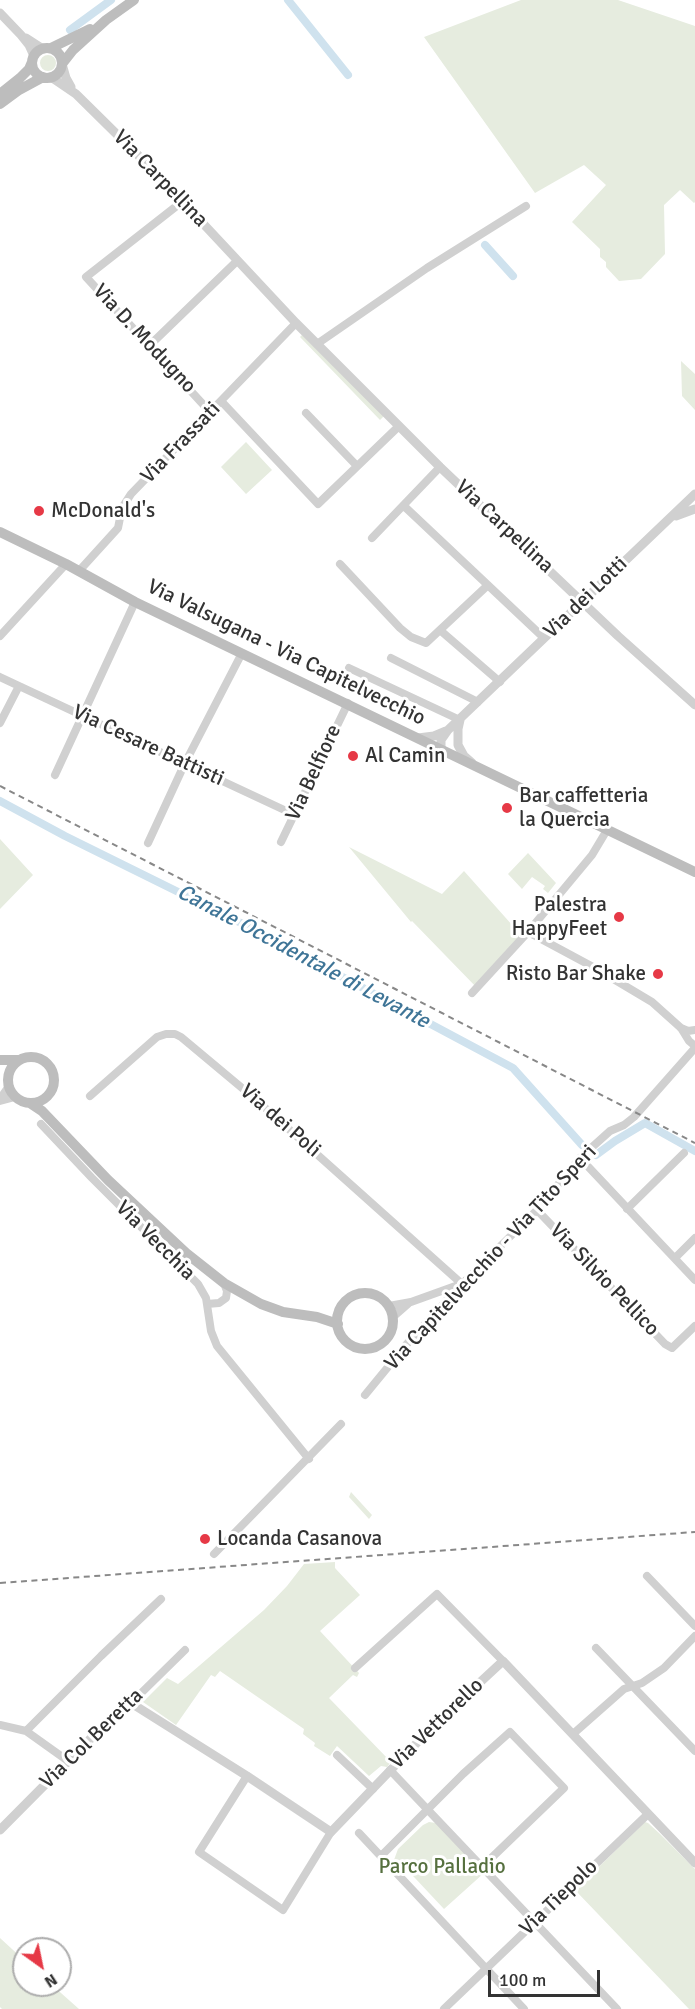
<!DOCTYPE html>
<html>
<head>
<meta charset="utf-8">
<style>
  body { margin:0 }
  #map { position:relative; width:695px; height:2009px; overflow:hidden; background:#fff; font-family:Signika,sans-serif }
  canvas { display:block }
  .north { position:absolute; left:12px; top:1937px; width:60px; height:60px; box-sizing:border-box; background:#fff; border:2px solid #adadad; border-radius:50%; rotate:147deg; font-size:16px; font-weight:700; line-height:24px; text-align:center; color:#333 }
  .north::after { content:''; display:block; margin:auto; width:21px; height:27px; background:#e63946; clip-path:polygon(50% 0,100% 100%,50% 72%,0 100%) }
  .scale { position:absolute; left:488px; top:1970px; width:112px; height:27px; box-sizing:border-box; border:3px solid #333; border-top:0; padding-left:8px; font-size:18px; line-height:21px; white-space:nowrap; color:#333; -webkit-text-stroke:4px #fff; paint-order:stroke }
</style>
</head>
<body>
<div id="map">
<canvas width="695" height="2009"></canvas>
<div class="north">N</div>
<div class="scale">100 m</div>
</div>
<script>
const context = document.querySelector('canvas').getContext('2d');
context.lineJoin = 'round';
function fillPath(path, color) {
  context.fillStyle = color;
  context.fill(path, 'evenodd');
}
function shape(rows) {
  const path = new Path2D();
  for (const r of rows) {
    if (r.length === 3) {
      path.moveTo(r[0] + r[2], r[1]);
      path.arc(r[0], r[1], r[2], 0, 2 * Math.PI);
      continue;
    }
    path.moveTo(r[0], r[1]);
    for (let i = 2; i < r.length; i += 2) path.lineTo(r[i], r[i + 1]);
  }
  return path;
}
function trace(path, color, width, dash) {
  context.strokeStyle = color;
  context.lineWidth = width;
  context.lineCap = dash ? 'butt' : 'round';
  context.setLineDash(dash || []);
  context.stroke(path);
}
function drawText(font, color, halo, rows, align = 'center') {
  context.font = font + ' Signika,sans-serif';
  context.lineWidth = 6;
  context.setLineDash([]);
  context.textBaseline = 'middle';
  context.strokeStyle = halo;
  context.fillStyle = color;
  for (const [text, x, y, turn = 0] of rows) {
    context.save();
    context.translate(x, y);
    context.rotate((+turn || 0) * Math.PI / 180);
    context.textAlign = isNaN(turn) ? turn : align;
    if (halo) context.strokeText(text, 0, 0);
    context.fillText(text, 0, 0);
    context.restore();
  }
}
fillPath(shape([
  [521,0,618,0,695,26,695,202,694,203,680,190,664,205,665,254,641,279,619,281,606,267,606,262,600,257,600,249,572,222,606,185,584,165,535,193,424,37],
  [48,63,8],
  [302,335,384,416,380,420,300,337],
  [681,361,695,374,695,410,682,396],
  [246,442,272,470,246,494,221,467],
  [0,839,33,875,0,909],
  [349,847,442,894,464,871,521,935,478,989,412,921,411,922],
  [528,853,556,883,548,893,543,889,545,886,532,877,522,889,508,874],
  [351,1492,372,1515,369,1519,349,1497],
  [335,1562,335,1568,360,1595,320,1631,359,1673,357,1677,353,1675,329,1698,391,1762,387,1767,381,1766,369,1776,337,1746,330,1756,314,1746,315,1743,303,1734,304,1729,220,1671,215,1677,211,1675,176,1725,143,1702,167,1678,178,1684,264,1610,287,1586,304,1564],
  [429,1822,436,1823,484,1873,444,1909,399,1861,395,1862,394,1860,398,1849,423,1825],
  [645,1822,648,1823,659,1833,695,1869,695,2009,689,2009,575,1890],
  [0,1938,24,1960,24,1985,52,1985,79,2009,2,2009,0,2007]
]), '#e6ecdf');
trace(shape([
  [288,0,348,75],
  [70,30,111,0],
  [485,245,513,276],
  [0,801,65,836,245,925,513,1068,582,1145],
  [596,1155,615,1141,645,1123,695,1151]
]), '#cfe2ee', 8);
trace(shape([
  [183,201,86,277,211,413],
  [317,344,427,268,526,206],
  [150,345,237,261],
  [222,402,318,504,399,426],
  [306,413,357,466],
  [404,506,544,638],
  [372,538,440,467],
  [340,564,400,628,411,637,426,643,488,585],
  [79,571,118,528,122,508,131,494,296,323],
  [441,631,500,682],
  [0,636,66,564],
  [391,658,478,702],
  [349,668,460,720],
  [0,677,295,815],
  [0,723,19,686],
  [55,775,135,602],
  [281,842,348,703],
  [148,843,185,763,242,653],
  [528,932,595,968,652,1002,681,1028,689,1041,695,1046],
  [472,993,528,932,592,855,607,830],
  [681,1028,688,1031,695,1030],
  [90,1096,157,1037,166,1034,175,1034,181,1037,254,1098,462,1284],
  [0,1099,9,1086],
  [0,1101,15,1097],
  [41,1124,92,1178,198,1284,206,1298,211,1331,217,1346,309,1459],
  [580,1158,695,1280],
  [627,1209,684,1153],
  [537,1210,665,1344,672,1348,695,1326],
  [675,1258,695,1238],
  [207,1304,219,1303,226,1298,227,1291,224,1283],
  [389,1306,411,1302,461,1284],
  [393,1317,409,1303],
  [365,1395,406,1345,457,1289,537,1210,580,1158,610,1131,624,1125,634,1117,695,1048],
  [214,1554,341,1424],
  [647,1576,695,1626],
  [596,1648,695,1751],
  [355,1668,437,1594,503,1661],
  [131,1703,185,1650],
  [0,1725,26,1731,68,1761],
  [26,1731,101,1656,161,1599],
  [573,1734,624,1689,642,1683,664,1668,695,1636],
  [337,1755,373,1789],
  [390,1770,617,2009],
  [247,1776,199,1852,283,1910,331,1832],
  [359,1833,524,2009],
  [381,1856,463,1774,510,1732,564,1788,482,1867],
  [444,2009,648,1814]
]), '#d0d0d0', 8);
trace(shape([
  [0,13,21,35,29,45,34,56],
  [26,38,43,49],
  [62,64,66,78,71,87],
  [51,77,76,94,153,170,296,323,440,467,618,636,695,705],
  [676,516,695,509],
  [460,720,458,729,458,745,464,756,472,763],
  [418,738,434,736,446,731],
  [441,749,441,740,448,730,695,494],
  [0,1830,124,1705,131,1703,247,1776,331,1832,436,1723,503,1661,695,1863]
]), '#d0d0d0', 9);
trace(shape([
  [51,48,90,29],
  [47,63,15],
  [62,64,73,50,106,20,134,0],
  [0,94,20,78,29,69,32,62],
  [0,104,19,90,43,77],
  [0,532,66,564,135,602,695,872],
  [31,1080,23],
  [0,1060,19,1060],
  [30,1103,42,1111,108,1180,186,1253,224,1283,261,1304,283,1312,317,1317,338,1324],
  [365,1321,28]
]), '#bdbdbd', 10);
trace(shape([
  [0,786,695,1143],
  [0,1583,695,1532]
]), '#888', 2, [6, 4.5]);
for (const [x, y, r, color] of [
  [39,511,6,"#e63946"],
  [353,756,6,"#e63946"],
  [507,808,6,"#e63946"],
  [619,917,6,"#e63946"],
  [658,974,6,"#e63946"],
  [205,1539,6,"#e63946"]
]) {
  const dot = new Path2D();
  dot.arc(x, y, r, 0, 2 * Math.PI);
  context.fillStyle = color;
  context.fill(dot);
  trace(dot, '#fff', 2);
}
drawText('21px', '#333', '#fff', [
  ["Via Carpellina",160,179,46],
  ["Via D. Modugno",144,339,47],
  ["Via Frassati",181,443,-46],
  ["Via Carpellina",504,527,43],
  ["Via dei Lotti",586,598,-44],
  ["Via Valsugana - Via Capitelvecchio",286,653,26],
  ["Via Cesare Battisti",148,746,25],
  ["Via Belfiore",314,773,-65],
  ["Via dei Poli",280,1121,41],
  ["Via Vecchia",155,1241,45],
  ["Via Capitelvecchio - Via Tito Speri",491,1258,-47],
  ["Via Silvio Pellico",604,1280,46],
  ["Via Vettorello",437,1724,-44],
  ["Via Col Beretta",92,1739,-44],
  ["Via Tiepolo",559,1898,-44]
]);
drawText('21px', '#333', '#fff', [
  ["McDonald's",51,511],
  ["Al Camin",365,756],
  ["Bar caffetteria",519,796],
  ["la Quercia",519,820],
  ["Palestra",607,905,"right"],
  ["HappyFeet",607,929,"right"],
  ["Risto Bar Shake",646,974,"right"],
  ["Locanda Casanova",217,1539]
], 'left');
drawText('21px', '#56703f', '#fff', [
  ["Parco Palladio",442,1867]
]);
drawText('italic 22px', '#3f7597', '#fff', [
  ["Canale Occidentale di Levante",303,957,28]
]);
</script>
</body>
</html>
